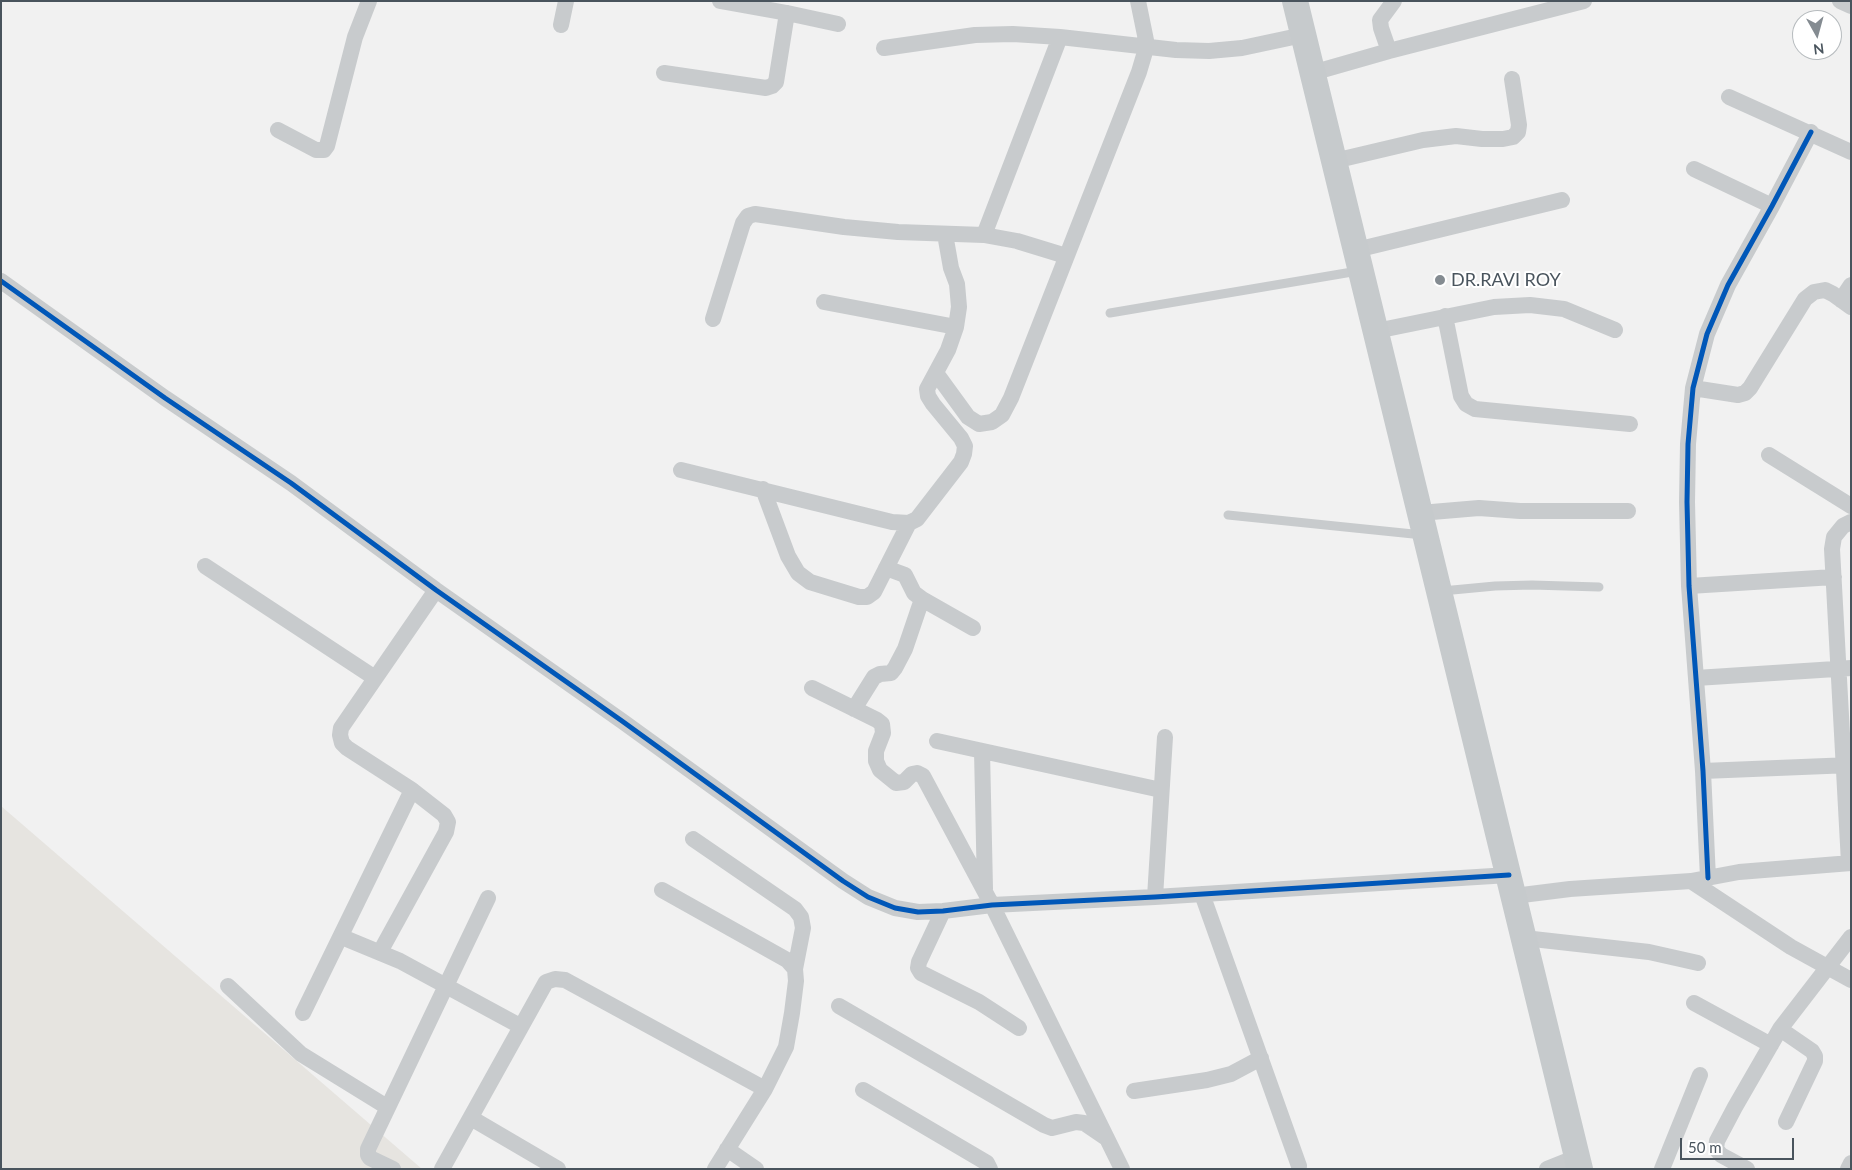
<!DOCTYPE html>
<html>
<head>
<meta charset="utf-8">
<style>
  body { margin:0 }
  #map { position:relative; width:1852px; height:1170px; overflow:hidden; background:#f1f1f1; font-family:Lato,sans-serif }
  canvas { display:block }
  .frame { position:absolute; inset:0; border:2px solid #49545d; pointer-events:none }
  .north { position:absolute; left:1792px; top:10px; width:50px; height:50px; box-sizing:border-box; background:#fff; border:1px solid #b6bbbe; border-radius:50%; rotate:173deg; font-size:14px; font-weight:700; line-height:20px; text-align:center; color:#49545d }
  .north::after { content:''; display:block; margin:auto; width:18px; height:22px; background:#848b91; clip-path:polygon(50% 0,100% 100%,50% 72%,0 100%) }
  .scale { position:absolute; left:1680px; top:1138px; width:114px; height:22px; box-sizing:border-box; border:2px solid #49545d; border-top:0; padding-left:6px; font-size:15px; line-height:18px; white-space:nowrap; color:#49545d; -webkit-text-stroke:4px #fff; paint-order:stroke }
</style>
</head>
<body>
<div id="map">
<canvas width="1852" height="1170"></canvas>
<div class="frame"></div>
<div class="north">N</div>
<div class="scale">50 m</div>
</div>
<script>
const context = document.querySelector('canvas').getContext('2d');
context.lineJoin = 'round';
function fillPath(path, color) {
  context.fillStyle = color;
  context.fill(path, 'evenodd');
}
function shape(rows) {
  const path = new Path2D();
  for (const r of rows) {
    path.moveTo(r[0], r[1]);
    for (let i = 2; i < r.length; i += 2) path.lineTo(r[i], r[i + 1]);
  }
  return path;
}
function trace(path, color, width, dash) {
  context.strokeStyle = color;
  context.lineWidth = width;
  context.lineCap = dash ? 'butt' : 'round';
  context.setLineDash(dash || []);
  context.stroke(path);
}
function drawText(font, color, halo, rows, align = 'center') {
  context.font = font + ' Lato,sans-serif';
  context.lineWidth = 4;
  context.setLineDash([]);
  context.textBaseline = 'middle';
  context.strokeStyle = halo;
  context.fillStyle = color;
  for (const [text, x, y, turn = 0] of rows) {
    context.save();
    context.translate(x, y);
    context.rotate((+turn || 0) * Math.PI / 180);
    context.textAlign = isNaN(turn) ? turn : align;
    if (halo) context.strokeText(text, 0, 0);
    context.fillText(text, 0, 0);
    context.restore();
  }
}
fillPath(shape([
  [1,806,422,1169,1,1169]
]), '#e6e4e0');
trace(shape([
  [1110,313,1358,271],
  [1228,515,1423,535],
  [1442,591,1495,586,1532,585,1599,587]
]), '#c8cbcd', 9);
trace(shape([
  [720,1,787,13,838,24],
  [1840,1,1851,6],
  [561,25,566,1],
  [884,48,975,35,1013,34,1060,37,1176,50,1209,51,1242,48,1303,35],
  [1389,51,1381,28,1380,20,1394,1],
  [664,73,766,88,772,86,776,82,787,13],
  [1312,73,1389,51,1584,1],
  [1729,97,1851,152],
  [278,130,316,150,324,150,327,146,355,37,369,1],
  [1334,161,1423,140,1456,136,1482,139,1503,139,1513,137,1518,132,1519,125,1512,79],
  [1694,169,1772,206],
  [984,235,1060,37],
  [1356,250,1562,200],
  [1,281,165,398,291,483,436,590,622,721,843,881,868,897,895,908,918,912,943,911,992,905,1155,897,1509,875],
  [1841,300,1851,285],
  [824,302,956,327],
  [1445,316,1461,396,1466,404,1475,409,1630,424],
  [713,319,743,223,748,216,755,214,844,227,898,232,984,235,1017,241,1066,256],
  [1376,331,1494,307,1530,305,1564,309,1615,330],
  [936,373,968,417,979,424,992,422,1002,415,1011,398,1139,72,1147,45,1138,1],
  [1693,388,1738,395,1745,393,1750,388,1805,299,1814,292,1825,290,1833,294,1851,307],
  [1769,455,1851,506],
  [681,470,892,522,909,523,917,519,961,462,964,454,965,446,961,438,933,404,928,396,927,389,948,350,956,327,959,307,957,284,951,268,945,234],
  [763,489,788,556,798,573,810,582,859,597,867,597,874,592,909,523],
  [1420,513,1479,508,1520,511,1628,511],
  [205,566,375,678],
  [886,568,905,575,914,593,922,599,973,628],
  [1689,586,1834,577],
  [1696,678,1851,668],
  [812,688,877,720,882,724,883,733,876,751,876,761,880,770,896,783,904,782,912,774,917,773,923,776,992,905,1122,1169],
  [854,709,874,677,880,674,891,673,895,668,905,649,922,599],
  [937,741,1161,790],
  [982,751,985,889],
  [1703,771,1851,765],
  [693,839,795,909,801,917,803,928,795,969],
  [1849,863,1832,549,1834,537,1843,526,1851,522],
  [1708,878,1703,771,1689,586,1687,502,1688,444,1693,388,1707,334,1728,285,1772,206,1811,132],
  [1691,881,1791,947,1851,980],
  [662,890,787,960,795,969,796,981,792,1013,786,1047,765,1089,715,1169],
  [1202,894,1299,1166],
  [1514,896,1570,889,1691,881,1739,872,1851,863],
  [1155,897,1165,737],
  [943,911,919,962,918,968,921,973,979,1002,1019,1028],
  [342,937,400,961,520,1026],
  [1524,938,1649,952,1698,963],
  [380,952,446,832,448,822,444,815,412,790,347,748,342,743,340,735,341,728,436,590],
  [228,986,301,1054,387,1107],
  [1694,1003,1771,1045],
  [839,1006,1044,1125,1052,1128,1076,1122,1084,1123,1106,1138],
  [303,1013,412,790],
  [1780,1029,1812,1051,1815,1056,1815,1061,1786,1122],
  [863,1090,987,1163,990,1169],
  [1134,1091,1207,1080,1231,1074,1261,1058],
  [471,1118,558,1169],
  [727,1149,756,1169],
  [393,1169,370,1158,368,1155,368,1149,488,898],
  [442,1169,546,982,555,979,565,980,765,1089],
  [1547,1169,1577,1157],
  [1662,1169,1700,1075],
  [1747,1169,1721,1155,1716,1149,1717,1141,1735,1107,1780,1029,1851,937],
  [1848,1169,1851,1163]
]), '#c8cbcd', 16);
trace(shape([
  [1295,1,1580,1169]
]), '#c6cacc', 26);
trace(shape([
  [1,281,165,398,291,483,436,590,622,721,843,881,868,897,895,908,918,912,943,911,992,905,1155,897,1509,875],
  [1708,878,1703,771,1689,586,1687,502,1688,444,1693,388,1707,334,1728,285,1772,206,1811,132]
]), '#0057b8', 5);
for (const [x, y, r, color] of [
  [1440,280,6,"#848b91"]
]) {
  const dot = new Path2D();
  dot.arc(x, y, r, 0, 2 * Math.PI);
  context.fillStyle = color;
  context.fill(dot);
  trace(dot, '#fff', 2);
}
drawText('18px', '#49545d', '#fff', [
  ["DR.RAVI ROY",1451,280]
], 'left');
</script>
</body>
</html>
